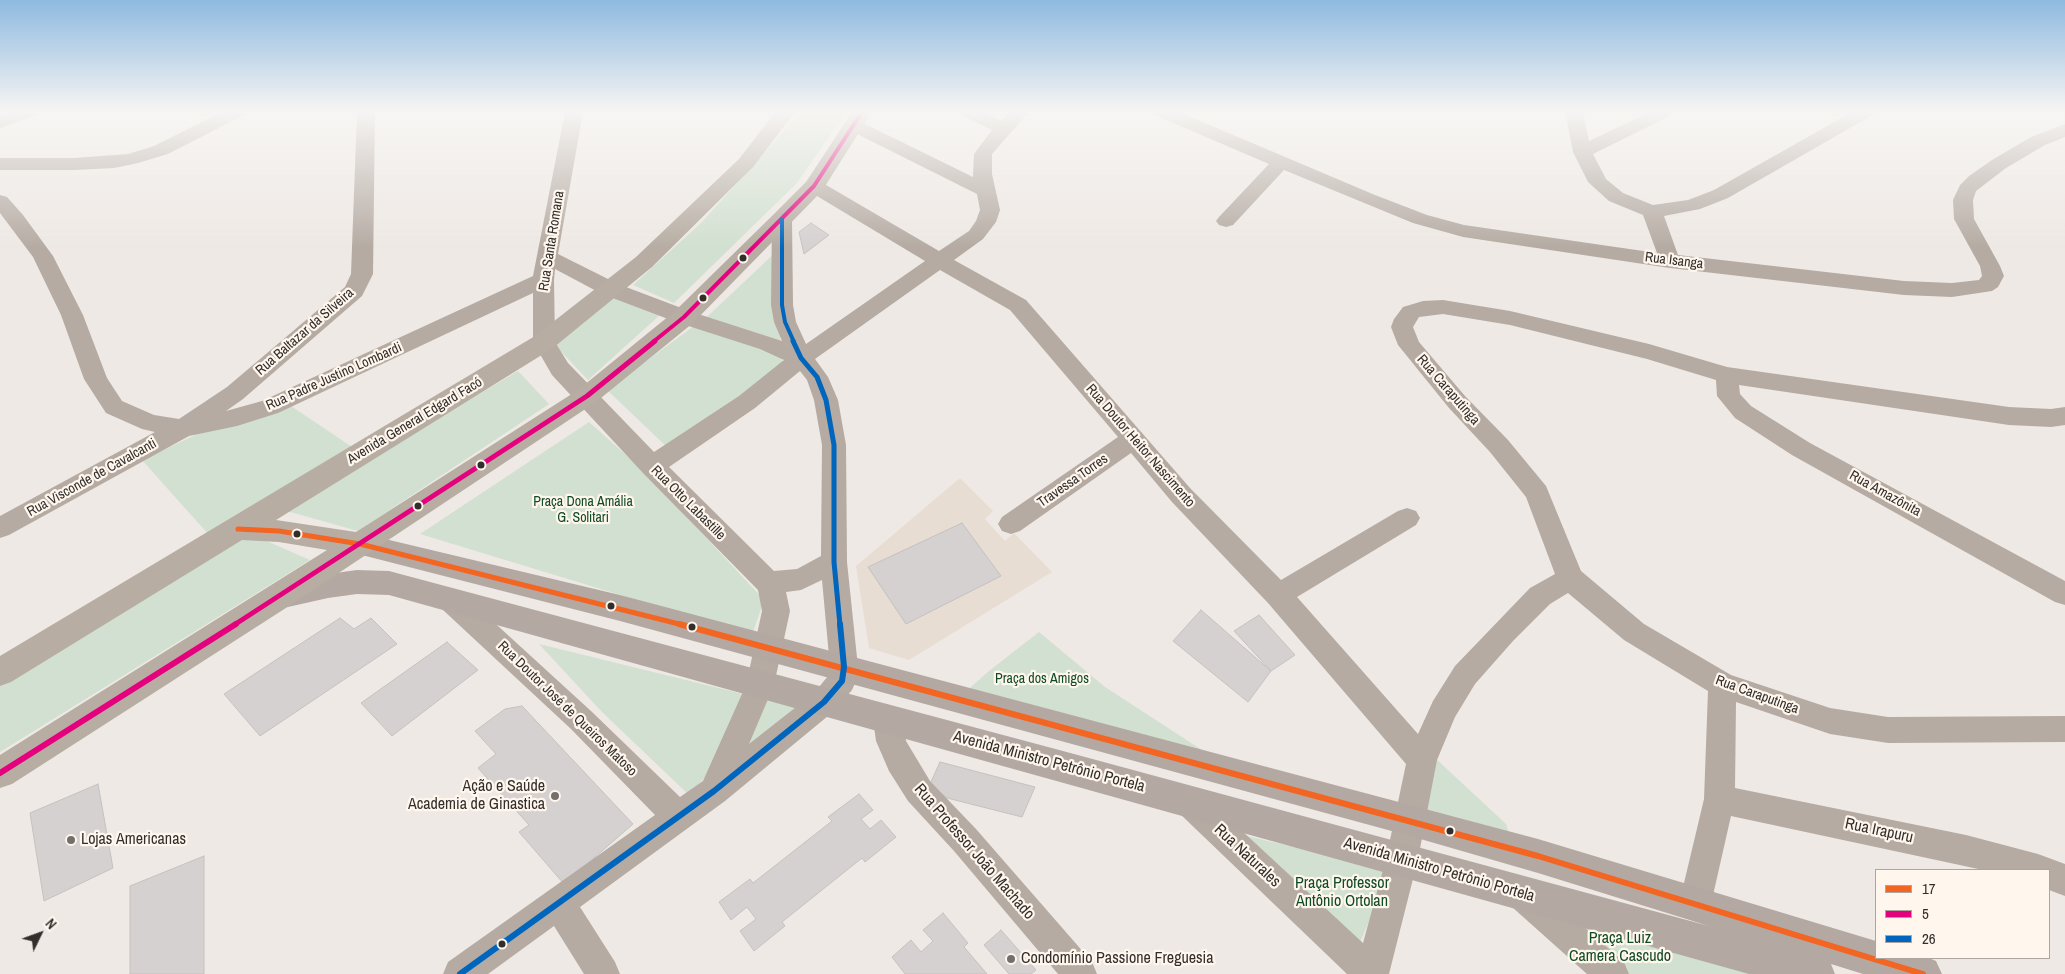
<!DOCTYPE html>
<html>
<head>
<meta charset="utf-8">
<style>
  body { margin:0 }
  #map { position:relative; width:2065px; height:974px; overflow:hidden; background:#eee9e4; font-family:"Archivo Narrow",sans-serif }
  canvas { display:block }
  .legend { position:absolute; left:1875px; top:869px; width:175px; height:90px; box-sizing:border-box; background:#fff6ee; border:1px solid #ada6a0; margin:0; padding:6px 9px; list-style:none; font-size:15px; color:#322e2b }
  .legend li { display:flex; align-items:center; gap:10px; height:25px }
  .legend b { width:25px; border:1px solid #ada6a0 }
  .north { position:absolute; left:15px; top:909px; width:50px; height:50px; -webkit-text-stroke:4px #fff6ee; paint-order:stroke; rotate:48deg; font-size:14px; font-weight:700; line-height:20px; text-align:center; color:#322e2b }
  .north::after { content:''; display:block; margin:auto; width:18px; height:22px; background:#322e2b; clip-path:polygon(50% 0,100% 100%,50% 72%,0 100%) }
</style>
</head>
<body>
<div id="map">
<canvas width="2065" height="974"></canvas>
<ul class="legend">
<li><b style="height:6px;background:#f26522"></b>17</li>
<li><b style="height:6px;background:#e5007d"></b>5</li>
<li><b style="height:6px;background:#0065bd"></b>26</li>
</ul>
<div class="north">N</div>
</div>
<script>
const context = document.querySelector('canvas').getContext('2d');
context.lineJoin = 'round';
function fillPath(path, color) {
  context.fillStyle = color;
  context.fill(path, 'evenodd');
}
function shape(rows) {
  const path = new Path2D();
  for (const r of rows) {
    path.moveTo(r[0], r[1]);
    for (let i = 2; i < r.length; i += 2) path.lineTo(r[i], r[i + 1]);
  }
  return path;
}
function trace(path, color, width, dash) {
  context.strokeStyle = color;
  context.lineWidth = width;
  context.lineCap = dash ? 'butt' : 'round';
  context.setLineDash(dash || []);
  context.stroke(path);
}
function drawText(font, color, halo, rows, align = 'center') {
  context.font = font + ' "Archivo Narrow",sans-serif';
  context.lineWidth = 4.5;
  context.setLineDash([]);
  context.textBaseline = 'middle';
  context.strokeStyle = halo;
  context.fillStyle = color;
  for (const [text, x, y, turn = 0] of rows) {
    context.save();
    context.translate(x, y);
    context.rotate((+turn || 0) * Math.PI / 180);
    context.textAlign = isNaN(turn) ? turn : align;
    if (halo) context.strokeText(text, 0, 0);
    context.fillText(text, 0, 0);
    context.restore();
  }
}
fillPath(shape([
  [960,478,993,511,985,519,1005,541,1014,533,1052,572,909,660,869,648,856,566]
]), '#e8ddd3');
fillPath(shape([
  [801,112,846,112,797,183,674,303,633,285,701,223],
  [777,251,778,314,783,371,667,447,607,390,709,315],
  [618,293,662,313,588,380,553,343],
  [518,371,549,404,358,531,283,510],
  [291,406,352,447,209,535,142,460,206,430],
  [589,422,645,472,764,600,752,635,420,534],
  [246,532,310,560,0,752,0,682],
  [1039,632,1105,687,1219,761,962,695,989,671],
  [539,644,743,694,720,761,689,795,602,712],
  [766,692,807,709,734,766],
  [1433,756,1506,824,1514,849,1423,821],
  [1230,832,1391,870,1355,954],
  [1518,892,1788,974,1612,974]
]), '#d1e0d0');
const building = shape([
  [811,223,829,235,804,254,799,232,811,223],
  [962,523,1001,576,906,624,868,567,962,523],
  [1201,610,1271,671,1248,702,1173,641,1201,610],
  [1259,615,1295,655,1271,671,1234,631,1259,615],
  [340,618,354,629,371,618,397,644,260,736,224,694,340,618],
  [447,642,478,670,392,736,361,703,447,642],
  [522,706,633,824,564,884,519,832,529,825,478,768,496,754,475,731,505,709,522,706],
  [940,762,1035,787,1022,817,947,798,930,784,940,762],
  [98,784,113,868,44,901,30,813,98,784],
  [859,794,873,810,861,819,870,829,881,820,896,837,865,862,862,858,782,922,785,926,754,951,740,931,756,919,747,907,731,920,719,902,750,879,753,883,832,821,828,817,859,794],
  [204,856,204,974,130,974,130,886,204,856],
  [943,913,968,943,964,947,987,974,905,974,892,957,911,940,921,952,933,941,923,930,943,913],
  [1001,930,1036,970,1031,974,1009,974,984,945,1001,930]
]);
fillPath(building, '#d6d1d1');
trace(building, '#c5c1c0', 1);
fillPath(shape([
  [12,112,37,112,34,116,0,128,0,117,12,112],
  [222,112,245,112,242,116,168,154,138,163,114,168,74,170,0,170,0,158,74,158,128,154,154,146,222,112],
  [357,112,375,112,373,274,362,296,243,399,226,411,262,401,533,276,565,112,583,112,558,254,618,284,692,312,782,341,774,322,771,305,772,219,775,215,782,213,789,215,792,219,793,305,796,322,806,344,925,261,807,190,804,186,807,182,814,180,821,182,939,251,969,231,976,221,980,210,977,194,847,129,844,125,847,121,853,120,859,121,973,177,974,154,992,130,963,116,960,112,983,112,1001,121,1010,112,1029,112,992,154,992,174,1000,210,996,222,983,239,954,260,1026,300,1190,488,1281,580,1398,511,1407,508,1416,511,1420,518,1416,525,1297,597,1418,734,1433,701,1455,666,1530,588,1555,574,1526,497,1490,452,1449,408,1398,345,1391,327,1394,319,1403,307,1423,301,1443,300,1510,311,1649,344,1727,367,2009,407,2051,409,2065,407,2065,425,2051,427,2009,425,1739,385,1740,394,1751,406,1810,443,2065,581,2065,605,2055,602,1792,455,1735,418,1717,396,1716,380,1647,359,1510,325,1443,314,1419,317,1413,327,1419,342,1465,396,1508,440,1546,486,1581,571,1644,624,1731,675,1830,708,1888,717,2065,716,2065,742,1888,743,1830,734,1736,702,1735,788,1966,835,2038,854,2065,864,2065,896,2049,890,2049,870,1983,870,1731,816,1711,904,1707,916,1695,920,1683,916,1679,904,1704,799,1708,691,1624,640,1568,593,1550,604,1513,641,1475,684,1455,717,1437,760,1418,859,1389,974,1347,974,1178,812,1174,802,1178,792,1189,787,1200,792,1363,943,1386,859,1406,764,1268,603,1172,502,1131,453,1020,531,1011,534,1002,531,998,524,1002,517,1118,437,1010,310,940,270,815,359,828,377,838,400,846,445,847,562,858,667,856,681,852,690,834,711,725,801,580,907,615,962,620,974,584,974,554,926,488,974,443,974,448,962,655,815,571,729,443,610,439,602,443,594,453,591,463,594,591,711,680,797,703,781,746,685,762,611,758,590,643,473,552,375,533,342,533,293,278,413,237,426,189,436,9,535,0,538,0,516,155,432,142,429,106,413,84,379,61,315,33,257,0,213,0,195,7,197,23,215,53,256,83,315,107,378,122,401,154,415,179,419,227,387,345,287,351,274,357,112],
  [555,269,602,294,676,322,760,349,784,360,739,396,654,452,568,363,555,342,554,280,555,269],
  [800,371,807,380,814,400,822,445,821,556,797,569,774,571,669,467,755,408,800,371],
  [822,580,830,667,828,676,814,693,749,744,774,685,790,611,786,592,801,590,822,580],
  [1154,112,1179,112,1375,195,1427,215,1464,225,1657,253,1643,215,1609,201,1588,182,1573,152,1565,112,1583,112,1589,141,1650,112,1673,112,1670,116,1593,154,1606,179,1623,193,1653,205,1688,200,1714,190,1852,112,1874,112,1871,116,1728,198,1700,209,1664,216,1678,255,1904,281,1952,283,1979,280,1982,276,1980,266,1954,219,1953,200,1960,185,1969,176,1992,160,2031,137,2065,124,2065,137,2045,145,2006,168,1976,191,1973,200,1974,219,2000,266,2004,276,1998,287,1992,291,1952,297,1904,295,1670,268,1463,237,1413,223,1284,170,1233,225,1226,227,1219,225,1216,221,1219,217,1269,164,1157,116,1154,112],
  [888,706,898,710,903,719,906,741,930,781,976,829,1092,962,1097,974,1058,974,954,851,908,801,889,771,876,741,873,719,878,710,888,706],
  [1524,880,1536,885,1624,962,1629,974,1587,974,1512,907,1508,896,1512,885,1524,880]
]), '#b5aba3');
fillPath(shape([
  [360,533,620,595,1538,839,1876,941,1876,958,1929,958,1936,961,1942,974,1863,974,1831,964,1835,974,1749,974,389,595,357,594,328,598,279,609,268,606,264,597,268,588,279,585,328,574,357,570,389,571,1063,751,1709,926,1538,873,1410,836,620,621,350,552,346,544,350,536,360,533]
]), '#b4a9a2');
fillPath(shape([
  [775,112,795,112,753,167,652,267,553,348,276,520,356,532,578,390,675,311,774,214,806,182,852,112,872,112,822,191,693,323,596,402,289,606,12,784,0,788,0,755,327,550,279,542,242,540,11,682,0,686,0,656,535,336,636,257,739,159,775,112]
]), '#b7ada3');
trace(shape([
  [238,529,279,531,360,544,683,625]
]), '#f26522', 5);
trace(shape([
  [679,624,1538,856,1923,974]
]), '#f26522', 6);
trace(shape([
  [653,342,684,317,814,186,862,112]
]), '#e5007d', 4);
trace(shape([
  [234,625,587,396,655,341]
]), '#e5007d', 5);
trace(shape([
  [0,773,236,624]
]), '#e5007d', 6);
trace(shape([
  [782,219,782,305,785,322,794,342]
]), '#0065bd', 4);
trace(shape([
  [793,341,801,358,817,377,826,400,834,445,834,562,840,625]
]), '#0065bd', 5);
trace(shape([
  [460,974,714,791,824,702,842,681,844,667,840,624]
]), '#0065bd', 6);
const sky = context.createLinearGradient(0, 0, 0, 248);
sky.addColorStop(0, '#8ebae0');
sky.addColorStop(0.45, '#f7f5f3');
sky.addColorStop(1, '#f7f5f300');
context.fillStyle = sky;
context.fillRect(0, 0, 2065, 248);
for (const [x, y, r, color] of [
  [743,258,4.5,"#322e2b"],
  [703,298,4.5,"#322e2b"],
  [481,465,4.5,"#322e2b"],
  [418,506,4.5,"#322e2b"],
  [297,534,4.5,"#322e2b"],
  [611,606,4.5,"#322e2b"],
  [692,627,4.5,"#322e2b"],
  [555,796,5,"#746f6c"],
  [1450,831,4.5,"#322e2b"],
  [71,840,5,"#746f6c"],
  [502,944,4.5,"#322e2b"],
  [1011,959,5,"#746f6c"]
]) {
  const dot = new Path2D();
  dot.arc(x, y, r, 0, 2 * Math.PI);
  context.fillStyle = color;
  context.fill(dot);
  trace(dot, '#fff6ee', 2);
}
drawText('14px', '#322e2b', '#fff6ee', [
  ["Rua Santa Romana",552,241,-81],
  ["Rua Isanga",1674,261,7],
  ["Rua Baltazar da Silveira",305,332,-41],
  ["Rua Padre Justino Lombardi",334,377,-24],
  ["Rua Caraputinga",1448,390,49],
  ["Avenida General Edgard Facó",415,421,-31],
  ["Rua Doutor Heitor Nascimento",1140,446,49],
  ["Rua Visconde de Cavalcanti",92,478,-29],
  ["Travessa Torres",1073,481,-35],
  ["Rua Amazônita",1885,494,29],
  ["Rua Otto Labastille",688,503,45],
  ["Rua Caraputinga",1757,695,20],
  ["Rua Doutor José de Queiros Matoso",567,709,44]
]);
drawText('14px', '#0f4b23', '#fff6ee', [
  ["Praça Dona Amália",583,502],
  ["G. Solitari",583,518],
  ["Praça dos Amigos",1042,679]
]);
drawText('16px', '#322e2b', '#fff6ee', [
  ["Avenida Ministro Petrônio Portela",1049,762,15],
  ["Rua Irapuru",1879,831,12],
  ["Rua Professor João Machado",974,852,49],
  ["Rua Naturales",1247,856,43],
  ["Avenida Ministro Petrônio Portela",1439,870,16]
]);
drawText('16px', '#322e2b', '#fff6ee', [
  ["Ação e Saúde",545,787,"right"],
  ["Academia de Ginastica",545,805,"right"],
  ["Lojas Americanas",81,840],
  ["Condomínio Passione Freguesia",1021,959]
], 'left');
drawText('16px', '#0f4b23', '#fff6ee', [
  ["Praça Professor",1342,884],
  ["Antônio Ortolan",1342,902],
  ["Praça Luiz",1620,939],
  ["Camera Cascudo",1620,957]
]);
</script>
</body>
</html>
